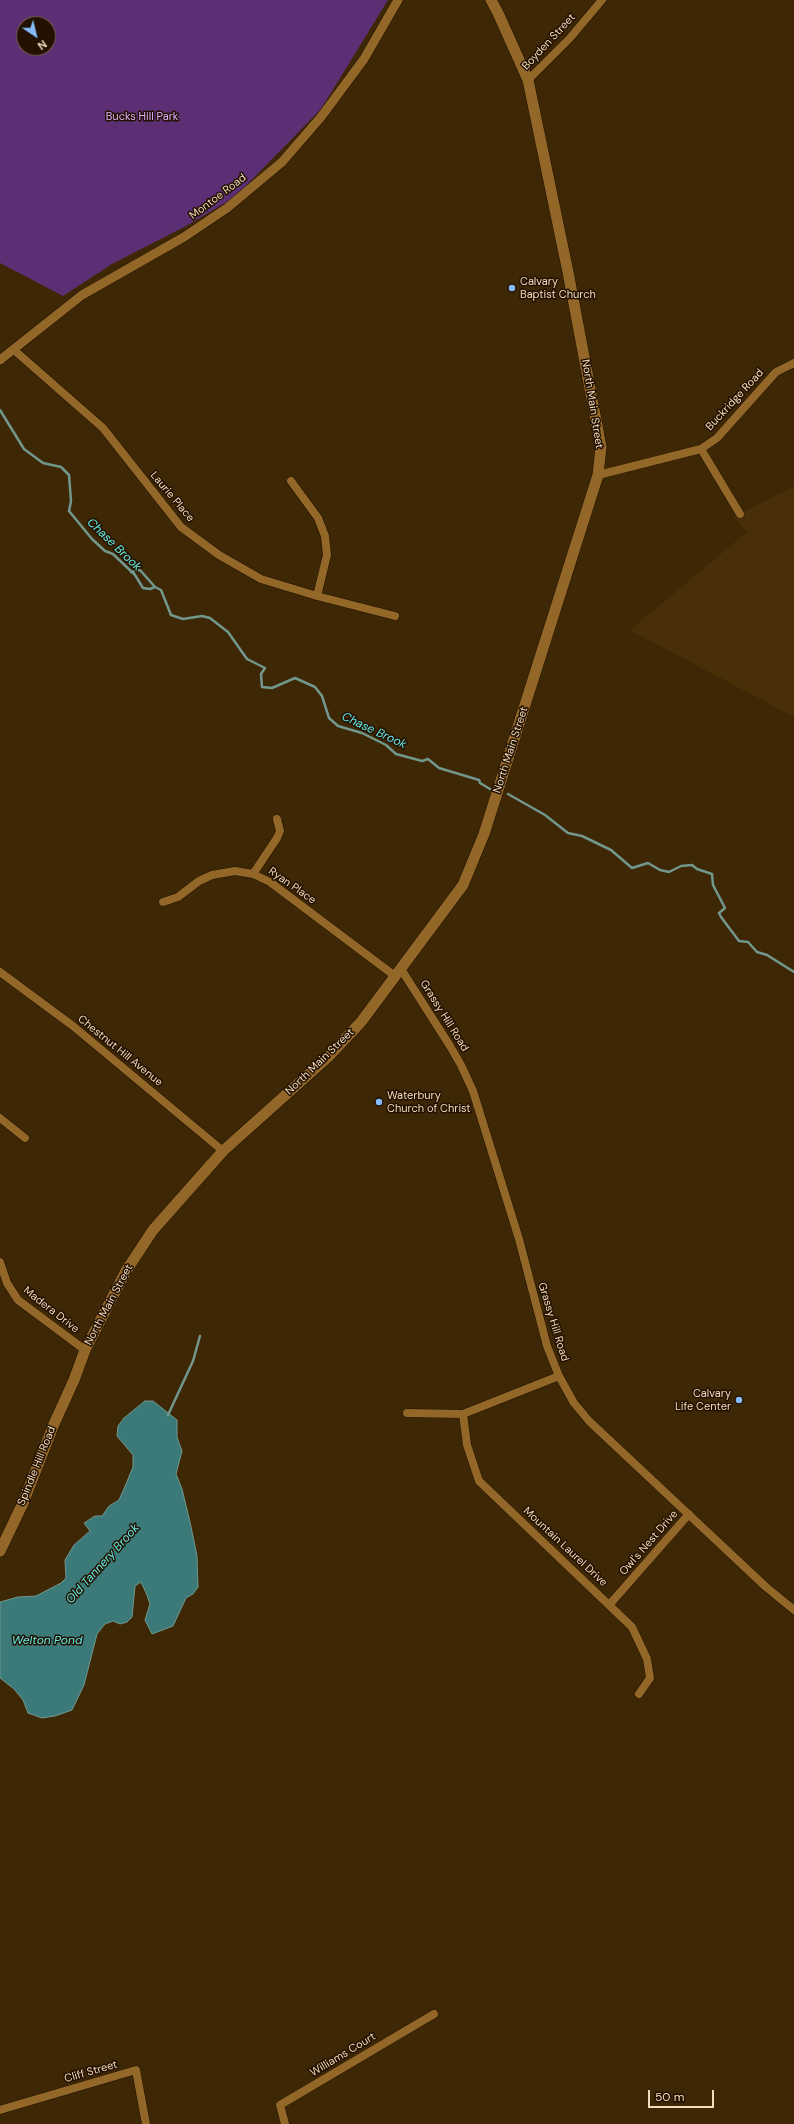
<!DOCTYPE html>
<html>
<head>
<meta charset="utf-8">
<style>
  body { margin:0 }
  #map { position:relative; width:794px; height:2124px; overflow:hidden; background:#3e2705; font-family:"DM Sans",sans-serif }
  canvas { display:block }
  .north { position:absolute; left:16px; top:16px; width:40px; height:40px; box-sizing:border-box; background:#210; border:1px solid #76624c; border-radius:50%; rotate:145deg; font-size:11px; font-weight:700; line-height:16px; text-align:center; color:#f3dbbd }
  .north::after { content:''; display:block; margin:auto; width:14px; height:18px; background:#85bbfb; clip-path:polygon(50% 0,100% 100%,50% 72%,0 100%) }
  .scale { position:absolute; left:648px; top:2090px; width:66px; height:18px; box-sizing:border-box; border:2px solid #f3dbbd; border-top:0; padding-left:5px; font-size:12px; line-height:14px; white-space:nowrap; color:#f3dbbd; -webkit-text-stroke:3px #210; paint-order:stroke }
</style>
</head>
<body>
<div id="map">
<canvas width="794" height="2124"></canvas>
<div class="north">N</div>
<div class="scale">50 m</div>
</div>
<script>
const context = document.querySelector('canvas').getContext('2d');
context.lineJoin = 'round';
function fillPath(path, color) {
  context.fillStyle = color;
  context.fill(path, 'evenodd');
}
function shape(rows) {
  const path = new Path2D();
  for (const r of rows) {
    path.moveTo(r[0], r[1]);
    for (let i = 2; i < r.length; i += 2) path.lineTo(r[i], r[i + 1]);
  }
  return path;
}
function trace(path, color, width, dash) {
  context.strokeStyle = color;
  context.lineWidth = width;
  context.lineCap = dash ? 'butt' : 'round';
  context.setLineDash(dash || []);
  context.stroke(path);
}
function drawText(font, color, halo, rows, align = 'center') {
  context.font = font + ' "DM Sans",sans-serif';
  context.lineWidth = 3;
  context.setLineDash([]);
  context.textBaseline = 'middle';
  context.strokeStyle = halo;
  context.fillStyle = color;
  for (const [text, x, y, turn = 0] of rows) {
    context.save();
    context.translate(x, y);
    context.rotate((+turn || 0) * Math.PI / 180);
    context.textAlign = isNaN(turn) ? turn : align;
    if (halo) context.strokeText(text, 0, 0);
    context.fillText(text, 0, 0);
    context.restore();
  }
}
fillPath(shape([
  [794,486,794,717,630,630,747,532,733,517]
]), '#482f07');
fillPath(shape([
  [0,0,388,0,321,109,235,197,188,225,112,264,63,296,0,263],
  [24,24,48,24,48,48,24,48]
]), '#5c2f74');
const water = shape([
  [145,1401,153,1401,177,1420,177,1437,182,1451,176,1474,182,1489,190,1522,197,1556,198,1587,193,1594,186,1598,173,1626,152,1634,145,1620,150,1604,147,1595,141,1582,135,1586,132,1617,127,1622,120,1624,113,1621,105,1624,97,1634,84,1685,72,1710,55,1716,42,1718,28,1713,23,1700,14,1689,0,1678,0,1602,18,1597,36,1596,61,1583,66,1578,65,1560,74,1545,90,1531,84,1523,95,1516,102,1516,109,1506,119,1500,126,1484,133,1467,133,1455,117,1436,118,1426,124,1418,145,1401]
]);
fillPath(water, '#3b7a78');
trace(water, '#72978d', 1);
trace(shape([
  [0,410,24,449,43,463,61,467,69,475,71,501,69,511,92,539,105,551,113,554,135,575,143,588,150,589,155,587,161,590,171,615,183,619,202,616,210,618,228,632,247,659,265,668,261,674,262,687,272,688,295,678,315,687,322,696,329,718,338,726,362,733,386,745,396,754,422,761,428,759,439,768,479,780,480,783,490,789],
  [131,572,140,570,155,587],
  [508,794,545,815,568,833,582,836,611,850,632,868,648,863,660,870,669,872,681,866,692,865,697,869,712,874,713,885,725,908,719,913,721,917,739,941,748,942,757,952,767,955,794,972],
  [168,1415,193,1361,200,1336]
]), '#72978d', 2.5);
const minor = shape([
  [528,80,570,38,602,0],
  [14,350,103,428,181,527,219,555,261,579,317,596,395,616],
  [701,449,740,514],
  [598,475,701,449,717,438,776,372,794,363],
  [291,481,318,518,325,536,327,555,317,596],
  [253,874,277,838,280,831,277,819],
  [163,902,178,897,199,881,212,875,235,871,253,874,270,882,395,976],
  [401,969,450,1046,461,1065,473,1091,519,1239,547,1346,559,1376,574,1403,589,1421,766,1587,794,1610],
  [0,972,73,1026,223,1151],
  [0,1118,25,1138],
  [0,1262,7,1283,18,1300,85,1350],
  [407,1413,463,1414,559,1376],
  [463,1414,467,1445,479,1481,632,1627,647,1659,650,1678,639,1694],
  [610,1604,689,1514],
  [0,2110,136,2070,146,2124],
  [285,2124,280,2105,434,2014]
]);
const tertiary = shape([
  [0,360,82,295,184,237,227,208,282,162,321,117,364,59,398,0]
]);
const secondary = shape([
  [0,1551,23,1503,54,1424,74,1380,85,1350,126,1271,153,1230,223,1151,328,1057,361,1022,463,885,484,834,598,475,601,447,568,272,528,80,498,13,491,0]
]);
trace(minor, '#201201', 9);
trace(tertiary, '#201201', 10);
trace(secondary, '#201201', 12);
trace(minor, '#936728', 8);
trace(tertiary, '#936728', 9);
trace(secondary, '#936728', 11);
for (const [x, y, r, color] of [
  [512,288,4,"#85bbfb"],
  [379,1102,4,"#85bbfb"],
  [739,1400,4,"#85bbfb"]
]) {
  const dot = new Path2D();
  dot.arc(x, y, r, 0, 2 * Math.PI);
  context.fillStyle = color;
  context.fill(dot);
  trace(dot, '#210', 1.5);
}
drawText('11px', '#f3dbbd', '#210', [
  ["Boyden Street",549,42,-47],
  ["Montoe Road",218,197,-37],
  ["Buckridge Road",735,400,-47],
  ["North Main Street",592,404,81],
  ["Laurie Place",172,497,50],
  ["North Main Street",511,750,-72],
  ["Ryan Place",292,886,35],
  ["Grassy Hill Road",444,1016,58],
  ["Chestnut Hill Avenue",120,1051,39],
  ["North Main Street",320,1062,-44],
  ["North Main Street",109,1305,-62],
  ["Madera Drive",51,1310,38],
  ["Grassy Hill Road",553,1322,73],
  ["Spindle Hill Road",37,1466,-68],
  ["Owl's Nest Drive",649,1543,-49],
  ["Mountain Laurel Drive",565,1547,43],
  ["Williams Court",343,2055,-31],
  ["Cliff Street",91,2072,-16]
]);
drawText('11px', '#deaefa', '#210', [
  ["Bucks Hill Park",142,117]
]);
drawText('11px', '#f3dbbd', '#210', [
  ["Calvary",520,282],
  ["Baptist Church",520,295],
  ["Waterbury",387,1096],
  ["Church of Christ",387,1109],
  ["Calvary",731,1394,"right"],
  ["Life Center",731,1407,"right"]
], 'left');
drawText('italic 12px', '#64e9e5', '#210', [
  ["Chase Brook",114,545,44],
  ["Chase Brook",374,731,25],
  ["Old Tannery Brook",103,1564,-48],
  ["Welton Pond",47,1641]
]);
</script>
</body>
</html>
